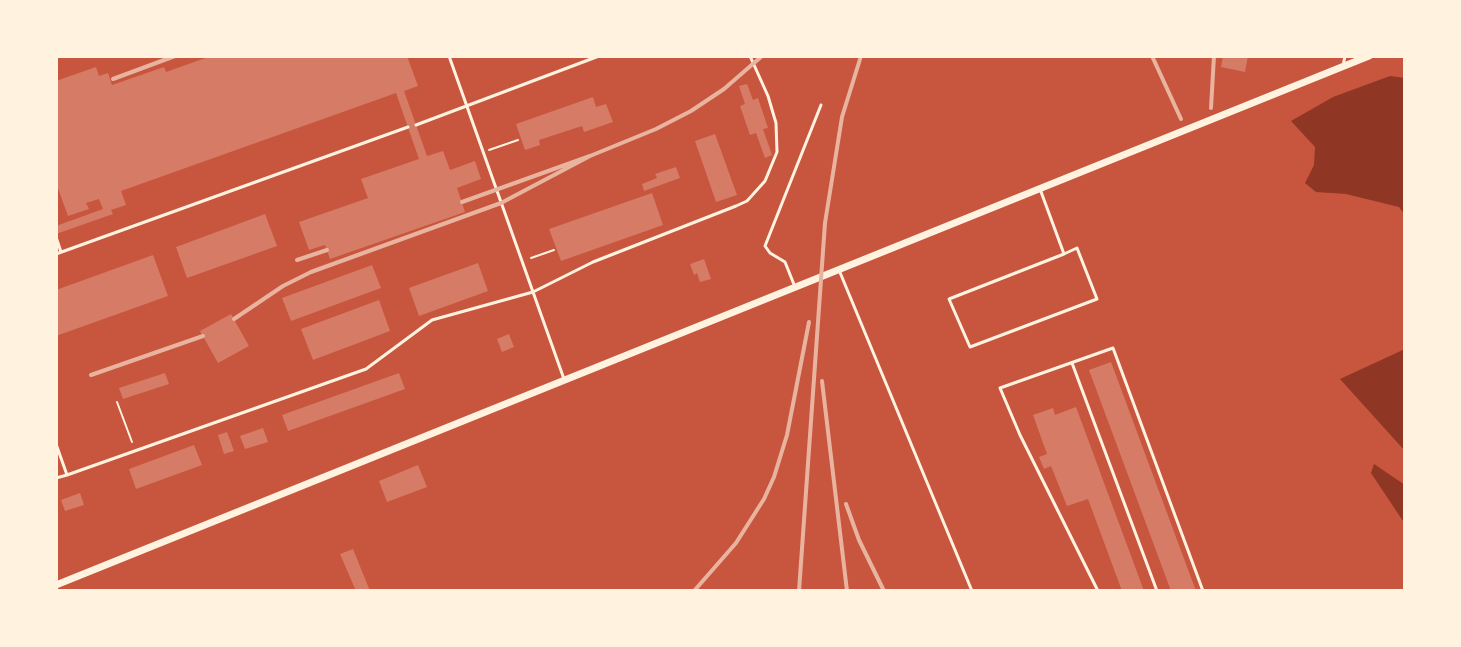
<!DOCTYPE html>
<html>
<head>
<meta charset="utf-8">
<style>
  body { margin:0 }
  #map { position:relative; width:1461px; height:647px; overflow:hidden; background:#c8553d; font-family:Inter,sans-serif }
  canvas { display:block }
  .frame { position:absolute; inset:0; border:58px solid #fff3e0; pointer-events:none }
</style>
</head>
<body>
<div id="map">
<canvas width="1461" height="647"></canvas>
<div class="frame"></div>
</div>
<script>
const context = document.querySelector('canvas').getContext('2d');
context.lineJoin = 'round';
function fillPath(path, color) {
  context.fillStyle = color;
  context.fill(path, 'evenodd');
}
function shape(rows) {
  const path = new Path2D();
  for (const r of rows) {
    path.moveTo(r[0], r[1]);
    for (let i = 2; i < r.length; i += 2) path.lineTo(r[i], r[i + 1]);
  }
  return path;
}
function trace(path, color, width, dash) {
  context.strokeStyle = color;
  context.lineWidth = width;
  context.lineCap = dash ? 'butt' : 'round';
  context.setLineDash(dash || []);
  context.stroke(path);
}
fillPath(shape([
  [1390,76,1405,78,1405,215,1399,207,1346,194,1316,192,1305,183,1314,165,1315,147,1291,121,1333,97],
  [1405,349,1405,451,1340,379],
  [1374,464,1405,485,1405,524,1371,473]
]), '#8f3625');
fillPath(shape([
  [211,56,407,56,418,86,404,91,427,156,443,151,450,170,475,161,481,179,457,188,465,212,330,259,325,245,309,250,299,222,368,198,361,179,419,159,396,93,121,191,126,205,111,210,113,214,56,234,56,226,103,209,99,199,86,203,89,209,68,216,56,183,56,81,96,67,99,76,108,73,112,85,164,67,166,72],
  [1223,56,1248,56,1245,72,1221,67],
  [747,84,753,100,758,98,768,128,763,129,772,155,765,158,756,133,750,135,740,106,745,104,739,86],
  [593,97,596,107,606,104,613,122,584,132,582,126,539,140,540,145,525,150,516,124],
  [715,134,737,195,716,202,695,141],
  [676,167,680,178,644,191,642,184,657,178,655,174],
  [652,193,663,225,561,261,549,229],
  [265,214,277,246,187,278,176,247],
  [153,255,168,296,56,336,56,290],
  [704,259,711,279,700,282,697,273,694,275,690,264],
  [478,263,488,291,419,316,409,288],
  [372,265,381,288,291,321,282,298],
  [379,300,390,331,313,360,301,329],
  [231,314,249,346,218,363,200,331],
  [509,334,514,347,502,352,497,339],
  [1111,362,1196,591,1171,591,1089,370],
  [165,373,169,384,123,399,119,388],
  [399,373,405,389,288,431,282,415],
  [1076,407,1144,591,1122,591,1088,499,1067,506,1051,466,1044,469,1039,457,1047,454,1033,415,1053,408,1055,415],
  [263,428,268,442,245,449,240,436],
  [227,432,234,451,224,454,218,435],
  [194,445,202,465,136,489,129,469],
  [418,465,427,487,387,502,379,481],
  [80,493,84,505,65,511,61,500],
  [353,549,370,591,356,591,340,554]
]), '#d67c66');
trace(shape([
  [489,150,518,140],
  [531,258,554,250],
  [117,402,132,442]
]), '#fff3e0', 2);
trace(shape([
  [1343,66,1345,56],
  [416,125,599,56],
  [1040,189,1064,254,1077,248,1097,299,970,347,949,299,1064,254],
  [56,237,61,252],
  [56,254,408,127],
  [839,270,972,591],
  [795,287,785,262,770,253,765,246,821,105],
  [1072,363,1157,591],
  [564,379,533,292,593,262,736,206,747,201,765,181,777,152,776,123,768,96,750,56],
  [56,444,67,475,56,478],
  [67,475,366,369,432,320,533,292,449,56],
  [1098,591,1020,435,1000,388,1113,348,1203,591]
]), '#fff3e0', 3);
trace(shape([
  [56,585,1369,56]
]), '#fff3e0', 7);
trace(shape([
  [1152,56,1181,119],
  [113,79,175,56],
  [1211,108,1214,56],
  [590,156,656,129,691,111,724,89,762,56],
  [297,260,327,250],
  [234,319,283,286,311,272,501,203,590,156,462,202],
  [91,375,203,336],
  [822,381,847,591],
  [846,504,859,540,884,591],
  [694,591,736,543,764,499,774,477,787,435,809,322],
  [799,591,825,223,842,117,861,56]
]), '#e9b49f', 4);
</script>
</body>
</html>
